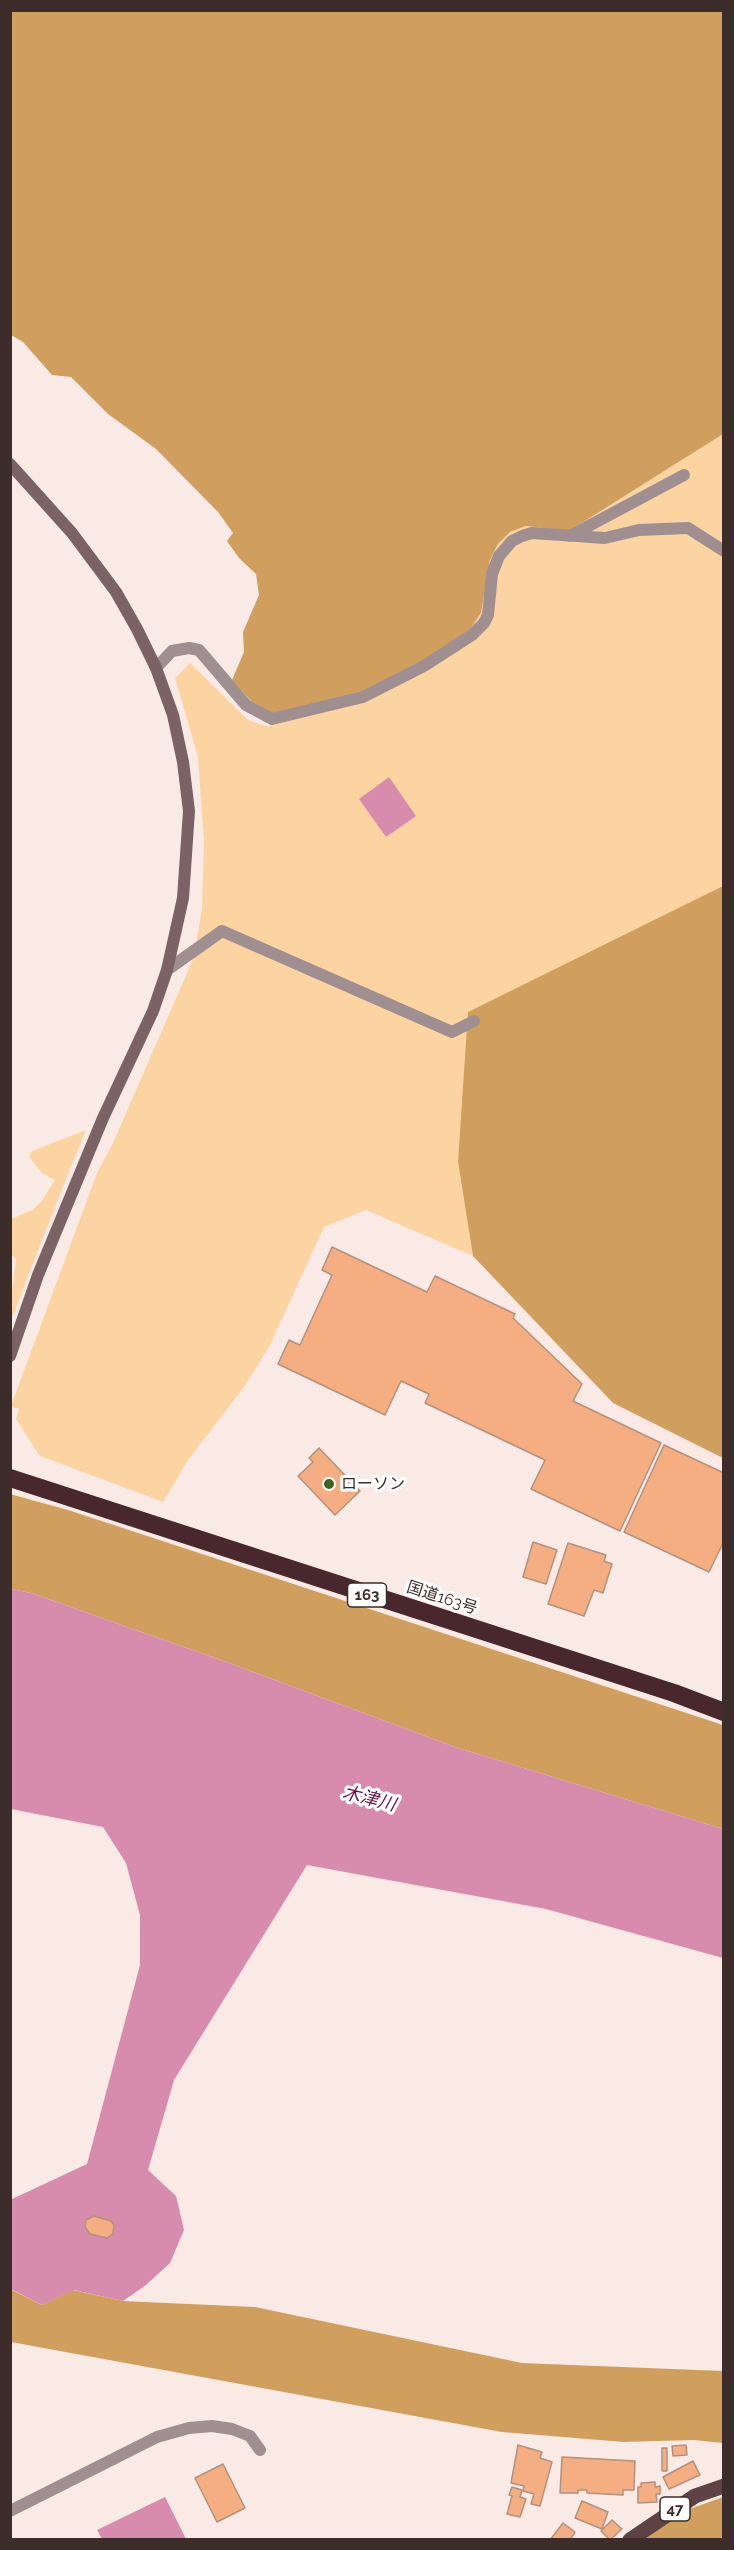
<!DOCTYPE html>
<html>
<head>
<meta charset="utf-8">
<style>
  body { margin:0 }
  #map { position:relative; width:734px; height:2550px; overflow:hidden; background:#faeae6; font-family:Raleway,sans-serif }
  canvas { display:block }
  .frame { position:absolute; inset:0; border:12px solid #3d2d2a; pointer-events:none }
</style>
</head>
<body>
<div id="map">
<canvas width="734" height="2550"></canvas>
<div class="frame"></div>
</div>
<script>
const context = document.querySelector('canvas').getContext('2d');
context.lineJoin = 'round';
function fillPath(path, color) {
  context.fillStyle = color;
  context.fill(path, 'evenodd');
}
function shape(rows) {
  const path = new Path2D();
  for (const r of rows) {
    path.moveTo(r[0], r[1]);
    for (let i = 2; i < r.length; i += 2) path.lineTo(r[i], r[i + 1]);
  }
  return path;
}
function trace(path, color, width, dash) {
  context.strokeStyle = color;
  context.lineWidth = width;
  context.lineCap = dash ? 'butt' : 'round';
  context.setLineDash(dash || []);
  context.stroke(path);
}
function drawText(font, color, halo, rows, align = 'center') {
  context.font = font + ' Raleway,"Noto Sans JP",sans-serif';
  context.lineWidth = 6;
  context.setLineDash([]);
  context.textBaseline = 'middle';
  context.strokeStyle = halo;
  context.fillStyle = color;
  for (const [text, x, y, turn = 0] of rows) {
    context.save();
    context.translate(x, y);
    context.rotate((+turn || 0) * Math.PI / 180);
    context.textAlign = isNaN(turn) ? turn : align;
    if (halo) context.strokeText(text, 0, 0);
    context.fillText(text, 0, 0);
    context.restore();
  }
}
fillPath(shape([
  [723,434,723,886,719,888,458,1162,473,1256,366,1210,324,1227,269,1347,244,1387,188,1460,163,1502,40,1456,16,1419,19,1409,11,1406,97,1173,113,1143,194,957,202,908,204,841,198,757,175,678,190,663,248,720,269,727,275,715,481,613,490,560,498,544,510,532,526,526,569,531],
  [86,1130,64,1184,11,1320,11,1299,16,1259,11,1254,11,1219,32,1210,41,1202,55,1180,42,1173,29,1157,32,1151]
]), '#fcd4a2');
fillPath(shape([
  [10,11,723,11,723,434,569,531,526,526,510,532,498,544,490,560,481,613,468,632,433,656,363,691,275,715,251,701,232,680,244,652,243,632,259,595,256,574,239,558,227,541,233,533,219,513,156,449,108,414,71,377,52,375,23,342,11,335],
  [723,886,723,1458,613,1403,473,1256,458,1162,468,1012],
  [10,1494,68,1510,723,1725,723,1829,455,1747,229,1663,31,1593,11,1589],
  [10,2289,42,2305,73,2290,123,2301,255,2307,522,2363,723,2371,723,2443,694,2440,624,2442,502,2432,11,2342],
  [723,2497,723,2539,645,2539,687,2510]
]), '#d09f5e');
fillPath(shape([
  [389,777,416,816,386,837,359,799],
  [11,1589,31,1593,229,1663,455,1747,723,1829,723,1958,546,1909,307,1865,174,2080,148,2170,176,2196,184,2230,170,2263,146,2285,123,2301,74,2290,42,2305,11,2289,10,2200,87,2164,140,1965,140,1915,126,1863,103,1827,11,1809],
  [165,2497,186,2539,102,2539,97,2530]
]), '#d78bad');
const building = shape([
  [332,1247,427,1292,435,1276,515,1314,513,1318,582,1384,573,1401,661,1443,620,1531,531,1489,545,1460,425,1403,429,1394,401,1381,385,1415,278,1364,289,1340,300,1345,332,1275,322,1270,332,1247],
  [664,1445,724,1473,724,1541,709,1572,624,1532,664,1445],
  [319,1448,360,1491,335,1515,298,1476,313,1462,309,1458,319,1448],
  [533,1542,557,1550,546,1584,523,1577,533,1542],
  [568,1543,606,1555,604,1561,612,1564,603,1593,594,1590,584,1616,548,1604,568,1543],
  [94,2216,111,2221,114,2225,113,2234,107,2238,90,2234,85,2227,86,2220,94,2216],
  [518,2445,542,2452,540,2458,552,2462,540,2506,531,2504,534,2494,523,2491,524,2486,511,2483,518,2445],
  [686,2445,687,2455,673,2456,672,2446,686,2445],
  [662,2448,667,2448,667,2471,662,2471,662,2448],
  [562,2457,635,2461,634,2490,623,2490,623,2495,587,2493,587,2490,578,2490,578,2493,560,2493,562,2457],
  [693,2461,700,2475,669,2489,663,2477,693,2461],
  [223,2464,245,2508,217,2522,195,2478,223,2464],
  [655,2482,655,2487,660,2486,660,2494,656,2494,657,2502,638,2503,638,2487,641,2487,641,2483,655,2482],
  [512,2487,522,2490,520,2497,526,2499,520,2517,507,2514,512,2496,509,2495,512,2487],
  [582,2501,608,2512,602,2529,575,2518,582,2501],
  [612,2520,622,2529,610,2540,601,2531,612,2520],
  [563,2523,575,2532,570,2540,550,2540,563,2523]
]);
fillPath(building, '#f4ae82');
trace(building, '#b2927e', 1.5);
trace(shape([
  [570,536,684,475],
  [156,668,172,651,189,648,199,650,246,705,272,719,363,697,424,666,472,635,484,623,488,615,492,574,499,556,512,541,522,536,532,533,605,538,639,530,688,528,724,551],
  [167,970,222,931,452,1032,474,1021],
  [10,2511,157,2437,189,2428,212,2426,232,2429,250,2436,260,2450]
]), '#a08f90', 12);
trace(shape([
  [10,464,72,533,116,592,137,629,156,668,173,715,183,762,189,811,183,898,167,970,153,1011,103,1118,38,1275,10,1356]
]), '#7b6264', 12);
trace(shape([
  [630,2540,695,2496,724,2486]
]), '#5f4245', 15);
trace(shape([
  [10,1478,674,1693,724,1712]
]), '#48282c', 18);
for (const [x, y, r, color] of [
  [329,1484,6,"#3d6521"]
]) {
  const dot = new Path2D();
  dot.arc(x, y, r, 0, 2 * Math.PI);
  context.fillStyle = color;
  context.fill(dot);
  trace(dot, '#fff', 2);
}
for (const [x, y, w] of [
  [367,1595,39],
  [675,2509,30]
]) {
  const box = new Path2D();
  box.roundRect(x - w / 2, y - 12, w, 24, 4.5);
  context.fillStyle = '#fff';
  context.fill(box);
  trace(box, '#3d2d2a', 1.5);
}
drawText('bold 15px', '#3d2d2a', null, [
  ["163",367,1595],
  ["47",675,2509]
]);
drawText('16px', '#3d2d2a', '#fff', [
  ["ローソン",341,1484]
], 'left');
drawText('16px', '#3d2d2a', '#fff', [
  ["国道163号",442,1598,18]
]);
drawText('italic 18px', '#6a1144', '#fff', [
  ["木津川",369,1799,14]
]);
</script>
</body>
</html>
